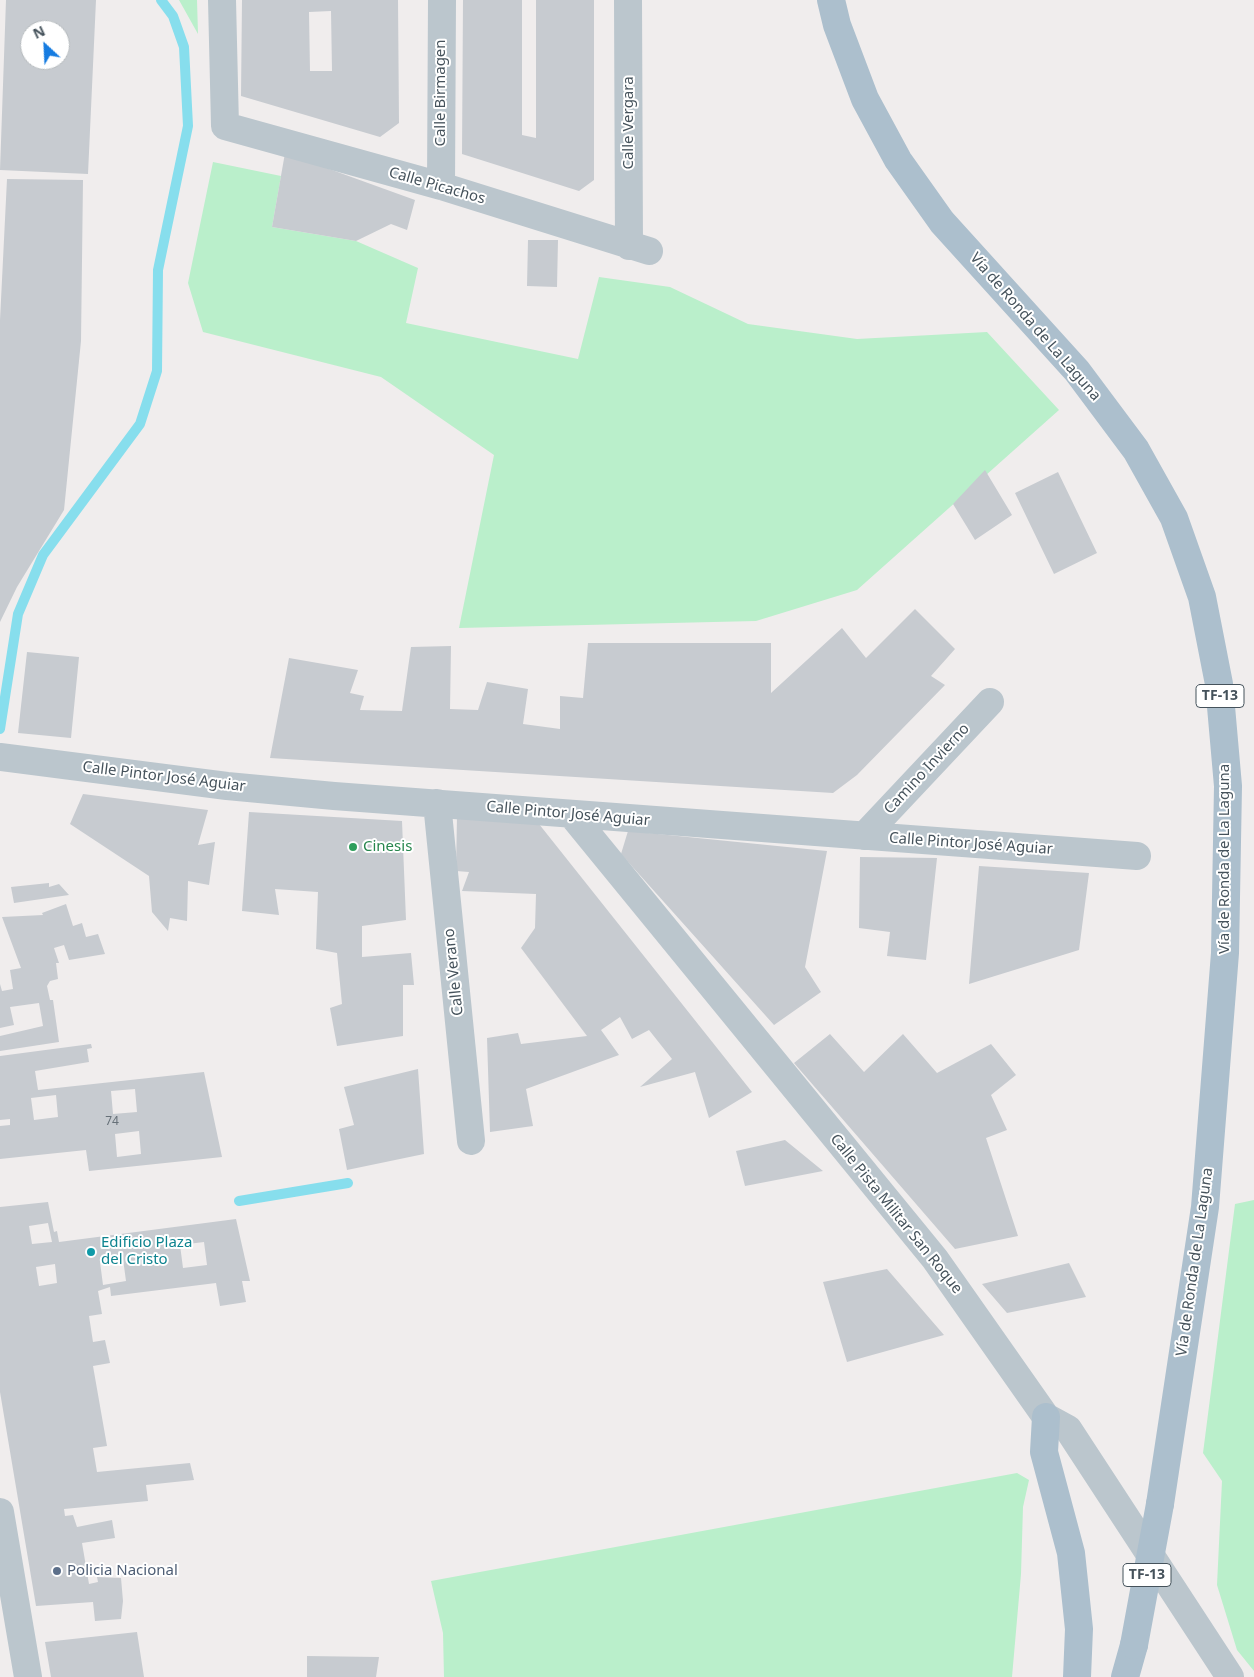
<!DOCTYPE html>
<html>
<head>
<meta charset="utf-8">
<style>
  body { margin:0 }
  #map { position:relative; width:1254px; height:1677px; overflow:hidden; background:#f0eded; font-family:"Noto Sans",sans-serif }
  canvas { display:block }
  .north { position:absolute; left:20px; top:20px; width:50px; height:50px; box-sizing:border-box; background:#fff; border:1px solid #b5babd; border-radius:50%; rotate:335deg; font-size:14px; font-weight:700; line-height:20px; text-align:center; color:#45525b }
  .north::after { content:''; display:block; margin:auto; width:18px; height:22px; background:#167ce1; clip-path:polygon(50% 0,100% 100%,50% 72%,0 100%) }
</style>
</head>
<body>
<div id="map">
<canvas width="1254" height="1677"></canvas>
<div class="north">N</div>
</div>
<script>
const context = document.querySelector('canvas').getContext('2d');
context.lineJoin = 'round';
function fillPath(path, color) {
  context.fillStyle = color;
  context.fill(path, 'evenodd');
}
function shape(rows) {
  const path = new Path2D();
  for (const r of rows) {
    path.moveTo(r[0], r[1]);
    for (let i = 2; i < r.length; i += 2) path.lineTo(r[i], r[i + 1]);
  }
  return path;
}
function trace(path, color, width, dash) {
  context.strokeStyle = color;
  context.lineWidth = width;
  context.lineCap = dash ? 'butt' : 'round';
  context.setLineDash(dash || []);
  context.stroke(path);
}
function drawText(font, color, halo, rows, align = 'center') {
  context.font = font + ' "Noto Sans",sans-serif';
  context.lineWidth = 4;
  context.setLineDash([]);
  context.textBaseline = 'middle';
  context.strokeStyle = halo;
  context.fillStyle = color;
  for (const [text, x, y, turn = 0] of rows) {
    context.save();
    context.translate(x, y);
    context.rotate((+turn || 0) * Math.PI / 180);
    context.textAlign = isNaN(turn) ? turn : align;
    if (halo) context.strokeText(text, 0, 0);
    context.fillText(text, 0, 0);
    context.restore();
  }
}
fillPath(shape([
  [179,0,197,0,198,34],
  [213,162,281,176,272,227,356,241,418,268,406,323,578,359,599,277,670,287,748,324,857,339,987,332,1059,410,857,590,756,621,459,628,494,455,381,377,203,332,188,283],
  [1254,1200,1254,1671,1237,1650,1217,1585,1222,1481,1203,1453,1235,1204],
  [1017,1473,1029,1480,1023,1507,1021,1574,1012,1677,444,1677,443,1633,431,1581]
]), '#baefcb');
trace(shape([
  [0,729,18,614,43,555,140,424,157,371,158,270,188,126,184,47,173,16,161,0],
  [239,1201,348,1183]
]), '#87deed', 10);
fillPath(shape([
  [6,0,96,0,88,174,0,170],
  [30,30,60,30,60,60,30,60],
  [242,0,398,0,399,123,380,137,241,96],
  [331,11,332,71,310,71,309,12],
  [463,0,522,0,522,135,536,138,536,0,594,0,594,180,579,191,462,154],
  [285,153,415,200,407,230,391,224,356,241,272,227],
  [7,179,83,180,81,341,64,510,17,587,0,622,0,320],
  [528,240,558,240,557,287,527,286],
  [985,470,1012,515,975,540,953,504],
  [1058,472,1097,553,1054,574,1015,493],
  [915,609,955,649,931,676,945,685,857,775,833,793,270,758,289,658,358,670,350,693,364,696,360,710,402,711,411,647,451,646,450,709,478,710,487,682,528,689,523,724,560,729,560,696,583,698,588,643,771,643,771,693,842,628,866,658],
  [27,652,79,657,71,738,18,733],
  [83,794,208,810,198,845,215,842,209,885,188,881,187,921,170,918,168,931,152,912,149,876,70,824],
  [249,812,402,821,406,920,362,926,362,957,411,953,414,985,403,985,403,1036,337,1046,330,1008,342,1004,337,953,316,949,318,892,275,889,279,915,242,911],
  [457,816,539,824,752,1092,709,1118,695,1072,640,1087,672,1059,649,1030,632,1039,620,1017,601,1030,619,1055,526,1089,533,1126,490,1132,487,1038,518,1033,521,1044,587,1036,521,948,535,928,536,894,462,891,469,872,456,871],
  [628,831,827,851,805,967,821,992,774,1025,621,854],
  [860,857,937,858,926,960,887,956,890,932,859,928],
  [979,866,1089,873,1079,950,969,984],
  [49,883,49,887,59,884,69,895,14,903,11,887],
  [66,904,73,926,82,923,86,937,98,934,105,954,69,960,64,945,54,948,59,963,56,963,58,979,50,981,47,986,50,1000,53,1000,59,1042,0,1051,0,1036,43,1026,39,1003,10,1007,14,1025,0,1028,0,984,2,991,13,989,10,970,21,968,2,917,43,915,42,913],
  [830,1034,864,1072,903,1034,937,1073,991,1044,1016,1075,991,1095,1007,1130,986,1138,1018,1236,955,1249,794,1063],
  [91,1044,92,1048,87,1049,89,1062,35,1071,38,1090,204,1072,222,1157,89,1171,86,1150,0,1159,0,1126,10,1125,10,1119,0,1120,0,1056],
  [135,1089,137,1112,113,1114,111,1091],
  [56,1095,58,1117,34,1120,31,1098],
  [139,1131,141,1154,117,1157,115,1134],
  [418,1069,424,1154,347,1170,339,1129,354,1125,344,1087],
  [785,1140,823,1171,745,1186,736,1151],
  [48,1202,54,1232,57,1231,59,1242,236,1219,250,1281,242,1281,246,1302,220,1306,216,1283,111,1296,110,1287,98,1291,102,1314,89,1316,93,1342,105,1340,110,1363,93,1366,107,1446,93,1448,97,1472,190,1463,194,1480,146,1485,148,1501,64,1509,65,1516,73,1515,77,1527,112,1520,115,1538,82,1543,89,1584,98,1582,97,1577,121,1578,123,1601,121,1619,95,1621,93,1602,36,1606,0,1392,0,1207],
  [48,1223,52,1242,32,1244,29,1226],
  [204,1242,207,1265,183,1268,180,1245],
  [123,1259,126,1281,103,1285,100,1262],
  [55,1264,57,1283,39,1286,36,1267],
  [1069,1263,1086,1297,1007,1313,982,1284],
  [887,1269,944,1335,847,1362,823,1282],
  [137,1632,144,1677,51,1677,45,1642],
  [307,1656,379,1657,376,1677,307,1677]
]), '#c7cbd0');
trace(shape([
  [222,0,225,126,441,186,649,251],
  [628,0,629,246],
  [441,186,442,0],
  [0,757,227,786,334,796,1137,856],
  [437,803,471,1141],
  [572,815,935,1259,1046,1417,1068,1429,1230,1677],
  [864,836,990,702],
  [0,1512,28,1677]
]), '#bbc6cd', 28);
trace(shape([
  [831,0,837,25,865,99,898,160,942,222,1077,371,1136,450,1174,518,1202,597,1219,684,1228,786,1225,953,1205,1207,1160,1504],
  [1046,1417,1044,1452,1071,1553,1079,1629,1077,1677],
  [1125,1677,1134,1645]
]), '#acbfcd', 28);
trace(shape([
  [1134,1645,1160,1504]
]), '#acbfcd', 28);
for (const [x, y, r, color] of [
  [353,847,5,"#2e9e5b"],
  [91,1252,5,"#0f9aa8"],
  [57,1571,5,"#5c6f8a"]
]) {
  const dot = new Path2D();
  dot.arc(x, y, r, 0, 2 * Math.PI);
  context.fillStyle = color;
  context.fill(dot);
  trace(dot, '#fff', 2);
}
drawText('12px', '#667078', null, [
  ["74",112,1122]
]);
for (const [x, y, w] of [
  [1220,696,48],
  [1147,1575,48]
]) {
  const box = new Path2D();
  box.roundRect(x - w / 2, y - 11.5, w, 23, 4);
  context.fillStyle = '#fff';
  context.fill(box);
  trace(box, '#45525b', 1);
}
drawText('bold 14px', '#45525b', null, [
  ["TF-13",1220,696],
  ["TF-13",1147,1575]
]);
drawText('15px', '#45525b', '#fff', [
  ["Calle Birmagen",441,93,-90],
  ["Calle Vergara",629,123,-90],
  ["Calle Picachos",437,186,16],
  ["Vía de Ronda de La Laguna",1035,327,49],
  ["Camino Invierno",927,769,-47],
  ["Calle Pintor José Aguiar",164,777,7],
  ["Calle Pintor José Aguiar",568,814,5],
  ["Calle Pintor José Aguiar",971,844,4],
  ["Vía de Ronda de La Laguna",1225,859,-90],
  ["Calle Verano",454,972,-96],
  ["Calle Pista Militar San Roque",896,1214,51],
  ["Vía de Ronda de La Laguna",1195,1262,-82]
]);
drawText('15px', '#27864d', '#fff', [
  ["Cinesis",363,847]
], 'left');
drawText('15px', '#0d838f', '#fff', [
  ["Edificio Plaza",101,1243],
  ["del Cristo",101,1260]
], 'left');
drawText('15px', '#4e5e75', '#fff', [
  ["Policia Nacional",67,1571]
], 'left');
</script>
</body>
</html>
